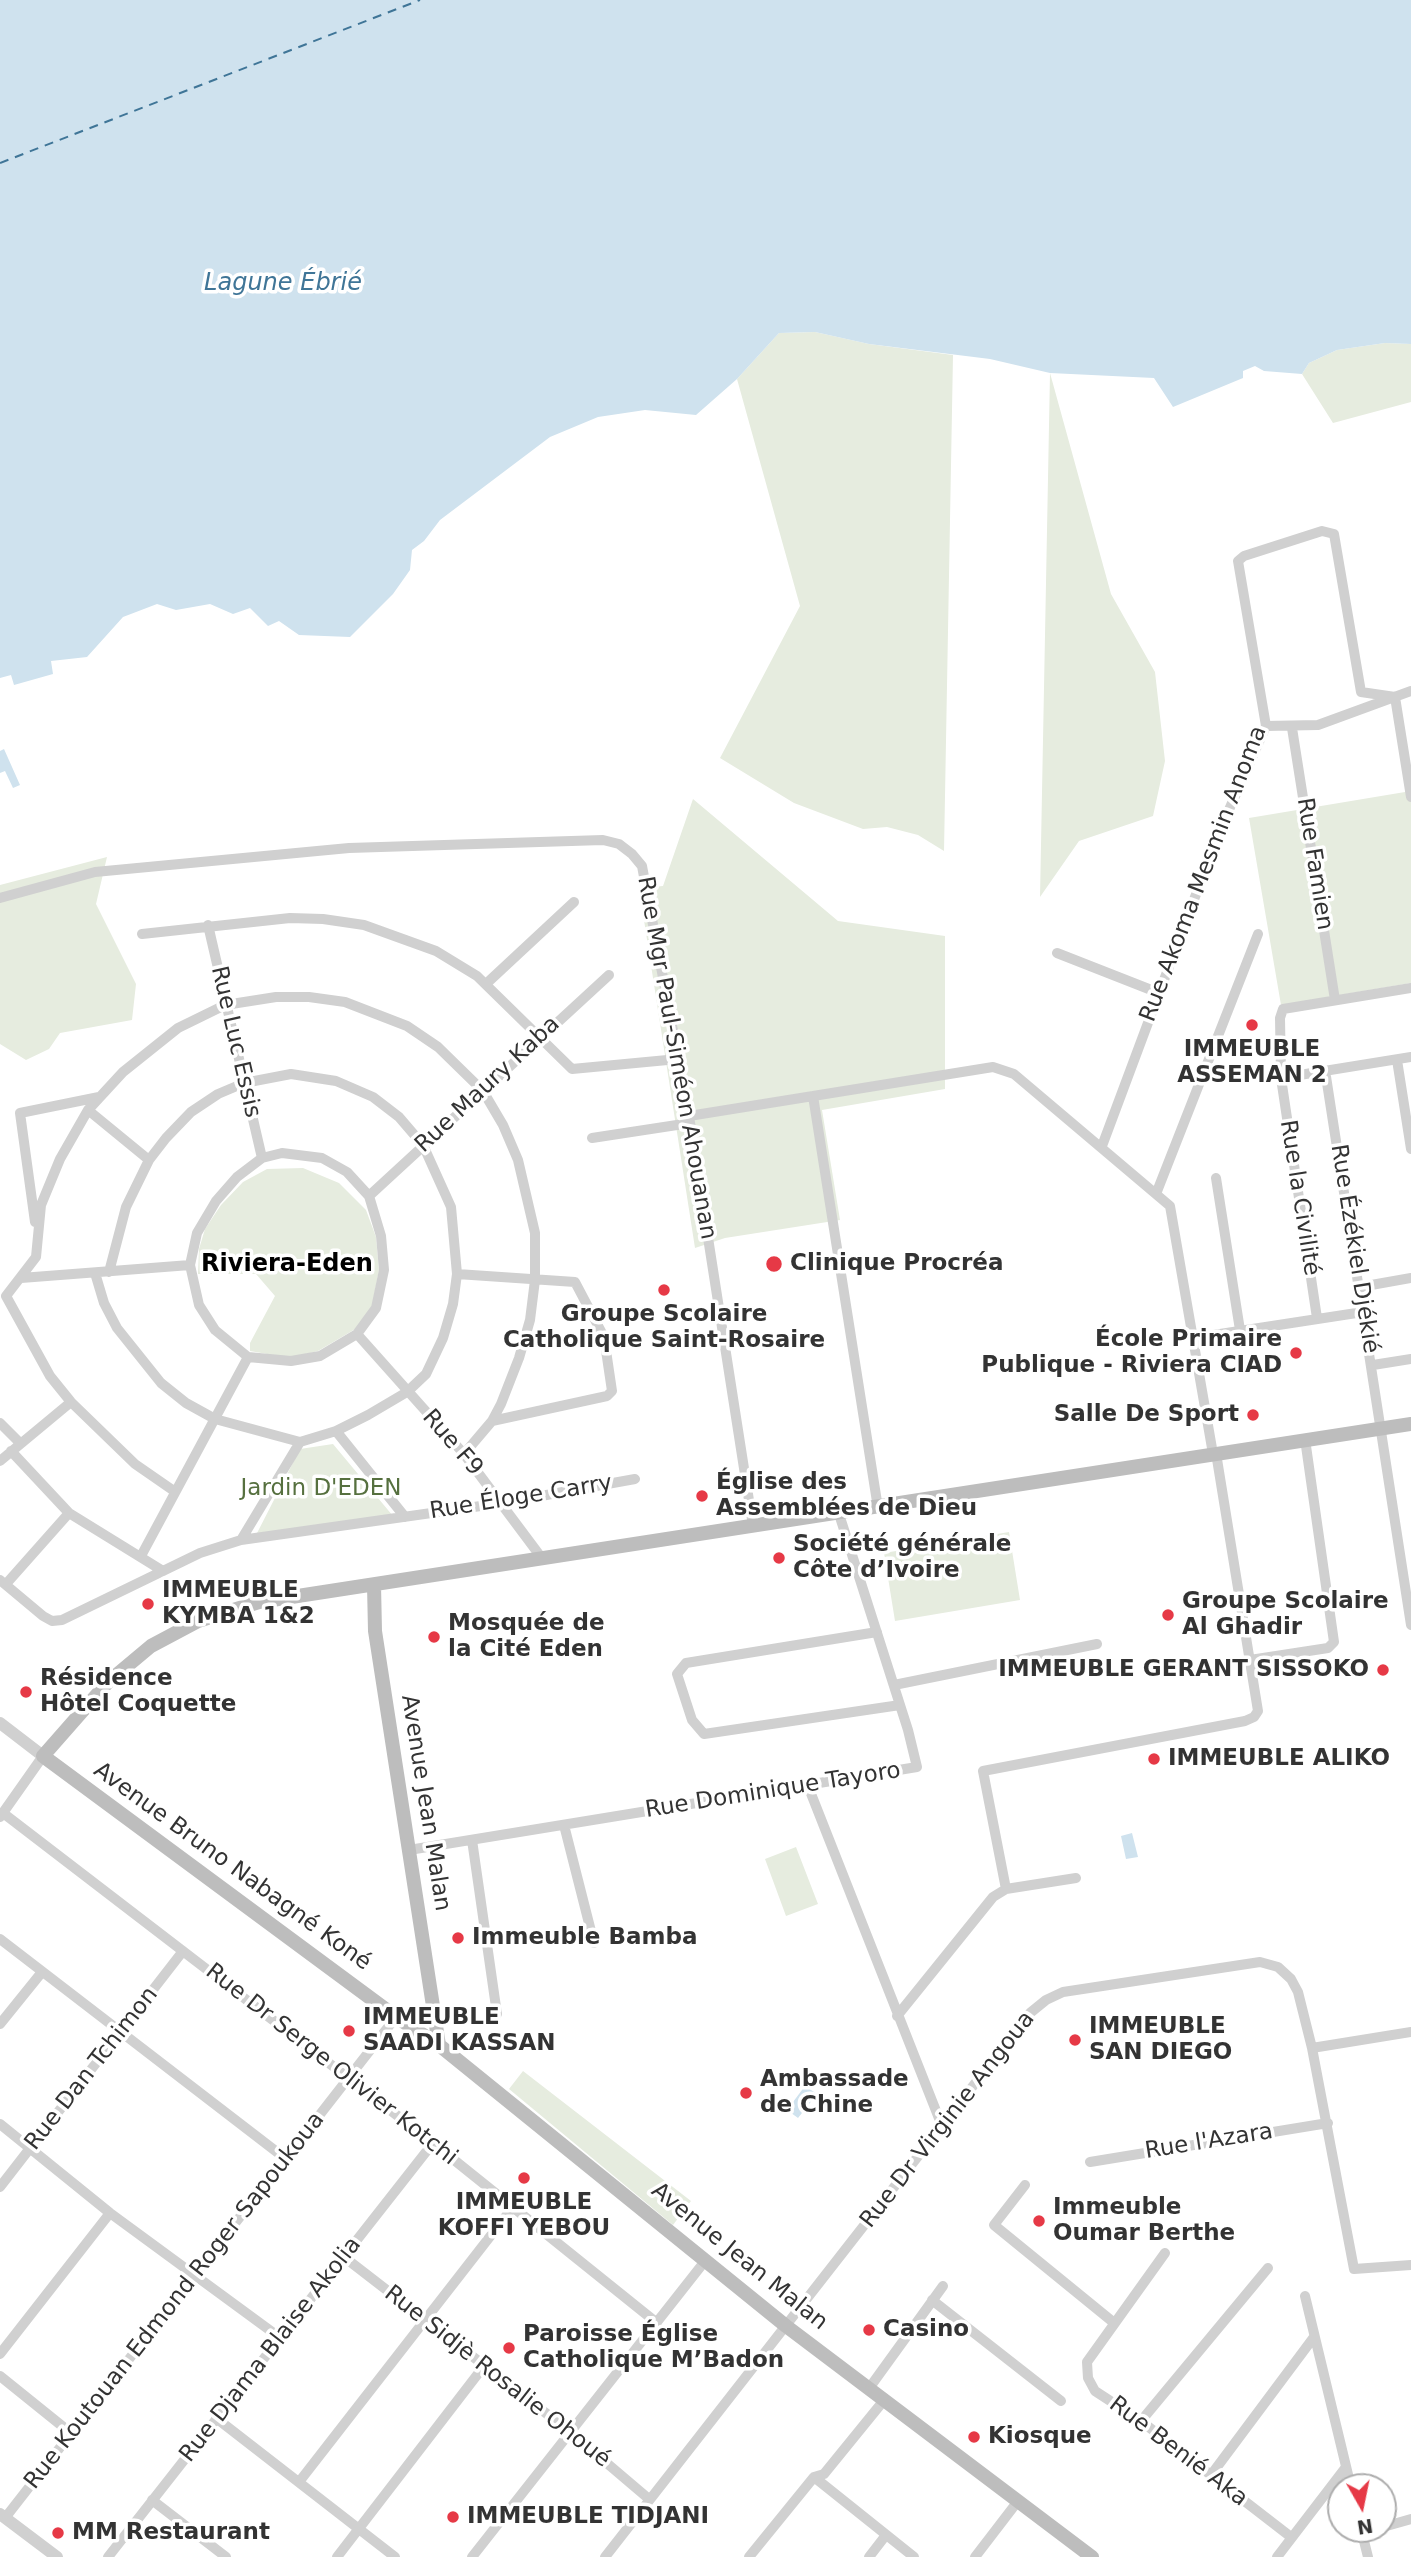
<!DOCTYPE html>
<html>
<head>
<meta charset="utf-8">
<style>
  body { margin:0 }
  #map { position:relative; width:1411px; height:2557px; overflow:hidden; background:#fff; font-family:"DejaVu Sans",sans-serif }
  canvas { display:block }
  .north { position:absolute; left:1327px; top:2473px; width:70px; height:70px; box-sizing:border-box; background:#fff; border:2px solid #adadad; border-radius:50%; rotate:171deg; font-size:19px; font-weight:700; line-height:28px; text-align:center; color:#333 }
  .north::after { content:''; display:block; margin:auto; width:24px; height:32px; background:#e63946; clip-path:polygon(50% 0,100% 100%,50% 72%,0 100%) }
</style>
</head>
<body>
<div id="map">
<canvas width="1411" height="2557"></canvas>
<div class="north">N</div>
</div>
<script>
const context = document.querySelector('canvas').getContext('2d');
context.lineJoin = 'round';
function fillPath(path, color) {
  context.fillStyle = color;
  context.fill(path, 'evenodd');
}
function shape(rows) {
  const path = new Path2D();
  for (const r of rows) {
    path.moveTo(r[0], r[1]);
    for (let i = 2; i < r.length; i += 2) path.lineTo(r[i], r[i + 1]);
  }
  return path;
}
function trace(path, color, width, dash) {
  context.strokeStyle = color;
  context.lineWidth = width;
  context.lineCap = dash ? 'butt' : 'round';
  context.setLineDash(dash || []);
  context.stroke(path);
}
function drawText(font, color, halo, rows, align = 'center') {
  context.font = font + ' "DejaVu Sans",sans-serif';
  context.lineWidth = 7;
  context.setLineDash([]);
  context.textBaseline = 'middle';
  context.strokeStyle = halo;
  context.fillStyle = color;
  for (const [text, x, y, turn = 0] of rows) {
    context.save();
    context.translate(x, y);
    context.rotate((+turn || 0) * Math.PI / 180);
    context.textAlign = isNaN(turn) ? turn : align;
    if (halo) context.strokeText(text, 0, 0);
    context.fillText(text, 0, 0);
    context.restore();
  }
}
fillPath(shape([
  [815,332,869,344,953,355,944,851,918,835,887,827,863,829,794,803,720,758,800,606,737,379,779,333],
  [1385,343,1411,344,1411,402,1333,423,1302,374,1309,363,1337,350],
  [1050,373,1111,594,1155,672,1165,761,1153,816,1079,841,1040,897],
  [1411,791,1411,983,1281,1005,1249,818],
  [693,799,838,921,945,936,945,1089,822,1110,840,1220,725,1238,695,1248,639,888,663,886],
  [107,857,96,904,136,984,132,1020,60,1033,49,1049,26,1060,0,1044,0,885],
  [303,1168,339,1183,366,1210,376,1237,379,1270,372,1306,357,1328,318,1351,290,1358,250,1351,250,1343,275,1296,256,1274,198,1274,199,1249,205,1229,221,1205,243,1182,267,1169],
  [333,1444,393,1516,254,1539,300,1449],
  [1009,1532,1020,1600,895,1621,884,1553],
  [796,1847,818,1904,786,1916,765,1859],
  [523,2071,691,2201,673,2225,509,2089]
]), '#e6ecdf');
fillPath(shape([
  [0,0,1411,0,1411,344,1385,343,1337,350,1309,363,1302,374,1264,371,1255,366,1243,371,1243,378,1173,407,1154,378,1050,373,990,359,869,344,815,332,779,333,737,379,696,415,645,410,598,417,550,437,440,520,424,541,412,550,410,570,393,594,350,637,299,635,279,621,268,626,250,608,233,614,210,604,176,610,157,604,123,617,87,657,51,661,53,674,14,685,11,675,0,678],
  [4,749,20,785,13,788,5,771,0,773,0,751],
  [1132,1833,1138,1857,1126,1859,1121,1836],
  [805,2086,817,2094,798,2118,787,2110]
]), '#cfe2ee');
trace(shape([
  [0,163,420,0]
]), '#3f7597', 2, [9, 7]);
trace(shape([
  [1266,726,1318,725,1411,691],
  [1292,728,1335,1000],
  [0,898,95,872,349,848,603,840,619,844,632,854,642,866,689,1116,753,1526],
  [208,925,262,1158],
  [142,934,290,918,323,919,364,925,436,951,477,976,572,1069,678,1059],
  [1057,953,1159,993],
  [487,983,574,902],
  [1397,1060,1411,1149],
  [1325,1070,1411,1625],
  [1281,1078,1411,1057],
  [813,1096,878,1508],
  [88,1110,149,1160],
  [689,1116,993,1067,1014,1074,1170,1206,1213,1454],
  [592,1138,690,1123],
  [1102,1146,1220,830,1266,726,1238,561,1244,556,1322,531,1334,534,1361,692,1395,697,1411,797],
  [282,1153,322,1158,347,1172,369,1196,381,1236,384,1270,376,1308,357,1334,320,1356,291,1361,248,1357,215,1330,199,1305,190,1265,197,1233,216,1201,237,1177,262,1158,282,1153],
  [1216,1178,1240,1330],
  [1156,1194,1258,934],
  [369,1196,609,975],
  [35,1222,20,1113,99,1097],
  [95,1273,104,1303,117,1328,161,1383,186,1403,215,1419,300,1442,336,1431,368,1415,407,1392,426,1374,443,1338,453,1304,457,1274,451,1207,423,1145,399,1117,373,1097,336,1081,291,1074,244,1083,218,1094,191,1112,166,1138,149,1160,126,1207,109,1272],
  [457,1274,575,1282,604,1337,612,1391,607,1396,492,1421],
  [21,1278,190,1265],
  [1360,1287,1411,1278],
  [1317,1318,1281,1078,1280,1018,1283,1009,1411,988],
  [357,1334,464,1454,541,1557],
  [1194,1338,1363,1312],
  [1373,1365,1411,1359],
  [0,1423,20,1443],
  [336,1431,405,1517],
  [11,1451,69,1513,163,1571],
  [0,1461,71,1402],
  [174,1491,135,1464,71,1402,50,1376,6,1296,36,1257,41,1205,60,1159,88,1110,123,1072,178,1028,225,1005,276,997,309,997,345,1002,407,1026,438,1047,483,1091,503,1125,518,1160,535,1233,535,1280,530,1320,519,1358,501,1404,492,1421,464,1454],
  [241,1540,300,1442],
  [141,1556,248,1357],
  [0,1580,43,1616,52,1621,62,1620,200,1553,241,1540,502,1503,635,1479],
  [6,1584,69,1513],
  [877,1632,686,1663,677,1674,692,1720,704,1734,900,1705],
  [1250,1660,1328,1648,1334,1642,1305,1439],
  [894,1685,1097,1644],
  [808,1786,942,2126],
  [3,1813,433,2143,657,2323],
  [0,1817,43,1756],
  [564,1825,594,1943],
  [472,1840,497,2014],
  [409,1850,917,1767,908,1730,839,1514],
  [1006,1889,983,1771,1245,1721,1254,1717,1258,1711,1216,1453],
  [0,1939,286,2159],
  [897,2016,993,1897,1006,1889,1076,1878],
  [0,2024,42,1972],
  [1312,2048,1411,2032],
  [0,2124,110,2213,279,2337],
  [1090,2162,1328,2123],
  [1025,2185,994,2225,1113,2322],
  [0,2187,183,1951],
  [1165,2253,1087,2362,1088,2378,1095,2391,1141,2421,1291,2537],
  [344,2257,569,2431,649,2499],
  [1305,2296,1351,2487],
  [932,2300,1061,2401],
  [0,2354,110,2213],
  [0,2376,72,2434],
  [870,2387,943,2286],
  [216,2418,395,2557],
  [1141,2421,1268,2268],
  [1211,2475,1314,2337],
  [814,2477,914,2557],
  [299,2482,513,2207],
  [152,2500,226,2557],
  [5,2518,396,2017],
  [1383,2527,1411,2519],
  [1361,2529,1368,2557],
  [108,2557,433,2143],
  [337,2557,484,2366],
  [472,2557,705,2261],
  [605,2557,1030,2013,1046,2000,1063,1992,1260,1962,1278,1967,1291,1979,1298,1992,1312,2048,1354,2269,1411,2265],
  [749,2557,814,2477,824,2474,885,2399],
  [869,2557,886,2535],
  [975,2557,1018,2501],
  [1277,2557,1346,2467]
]), '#d0d0d0', 10);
trace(shape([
  [0,1723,43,1756],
  [0,2514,57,2557]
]), '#d0d0d0', 12);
trace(shape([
  [374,1585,375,1631,439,2045],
  [1092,2557,786,2326,439,2045,396,2017,43,1756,108,1682,151,1646,198,1621,259,1602,1411,1424]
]), '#bdbdbd', 14);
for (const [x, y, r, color] of [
  [1252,1025,7,"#e63946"],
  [774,1264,9,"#e63946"],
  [664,1290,7,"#e63946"],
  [1296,1353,7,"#e63946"],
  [1253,1415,7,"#e63946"],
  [702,1496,7,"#e63946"],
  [779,1558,7,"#e63946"],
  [148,1604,7,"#e63946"],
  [1168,1615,7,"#e63946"],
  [434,1637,7,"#e63946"],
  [1383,1670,7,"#e63946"],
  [26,1692,7,"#e63946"],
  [1154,1759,7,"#e63946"],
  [458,1938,7,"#e63946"],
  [349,2031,7,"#e63946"],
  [1075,2040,7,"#e63946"],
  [746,2093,7,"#e63946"],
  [524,2178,7,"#e63946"],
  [1039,2221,7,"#e63946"],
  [869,2330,7,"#e63946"],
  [509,2348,7,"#e63946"],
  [974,2437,7,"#e63946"],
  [453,2517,7,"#e63946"],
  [58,2533,7,"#e63946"]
]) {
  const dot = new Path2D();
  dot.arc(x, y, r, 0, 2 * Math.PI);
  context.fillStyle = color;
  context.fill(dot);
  trace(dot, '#fff', 2.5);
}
drawText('23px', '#333', '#fff', [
  ["Rue Famien",1314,864,81],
  ["Rue Akoma Mesmin Anoma",1204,874,-69],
  ["Rue Luc Essis",235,1042,77],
  ["Rue Mgr Paul-Siméon Ahouanan",676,1058,80],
  ["Rue Maury Kaba",488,1085,-43],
  ["Rue la Civilité",1299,1198,81],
  ["Rue Ézékiel Djékié",1354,1249,81],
  ["Rue F9",452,1443,49],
  ["Rue Éloge Carry",521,1498,-9],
  ["Rue Dominique Tayoro",773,1791,-9],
  ["Avenue Jean Malan",425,1803,81],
  ["Avenue Bruno Nabagné Koné",232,1867,36],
  ["Rue Dr Serge Olivier Kotchi",331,2065,38],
  ["Rue Dan Tchimon",92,2069,-52],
  ["Rue Dr Virginie Angoua",948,2120,-52],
  ["Rue l'Azara",1209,2142,-9],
  ["Avenue Jean Malan",739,2257,39],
  ["Rue Koutouan Edmond Roger Sapoukoua",175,2301,-52],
  ["Rue Djama Blaise Akolia",271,2350,-52],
  ["Rue Sidjè Rosalie Ohoué",497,2377,38],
  ["Rue Benié Aka",1178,2452,37]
]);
drawText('bold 23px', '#333', '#fff', [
  ["IMMEUBLE",1252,1050,"center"],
  ["ASSEMAN 2",1252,1076,"center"],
  ["Clinique Procréa",790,1264],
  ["Groupe Scolaire",664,1315,"center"],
  ["Catholique Saint-Rosaire",664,1341,"center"],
  ["École Primaire",1282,1340,"right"],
  ["Publique - Riviera CIAD",1282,1366,"right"],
  ["Salle De Sport",1239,1415,"right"],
  ["Église des",716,1483],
  ["Assemblées de Dieu",716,1509],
  ["Société générale",793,1545],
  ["Côte d’Ivoire",793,1571],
  ["IMMEUBLE",162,1591],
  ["KYMBA 1&2",162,1617],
  ["Groupe Scolaire",1182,1602],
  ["Al Ghadir",1182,1628],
  ["Mosquée de",448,1624],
  ["la Cité Eden",448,1650],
  ["IMMEUBLE GERANT SISSOKO",1369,1670,"right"],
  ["Résidence",40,1679],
  ["Hôtel Coquette",40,1705],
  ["IMMEUBLE ALIKO",1168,1759],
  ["Immeuble Bamba",472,1938],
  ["IMMEUBLE",363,2018],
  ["SAADI KASSAN",363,2044],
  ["IMMEUBLE",1089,2027],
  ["SAN DIEGO",1089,2053],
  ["Ambassade",760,2080],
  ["de Chine",760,2106],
  ["IMMEUBLE",524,2203,"center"],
  ["KOFFI YEBOU",524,2229,"center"],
  ["Immeuble",1053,2208],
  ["Oumar Berthe",1053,2234],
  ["Casino",883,2330],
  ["Paroisse Église",523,2335],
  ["Catholique M’Badon",523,2361],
  ["Kiosque",988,2437],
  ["IMMEUBLE TIDJANI",467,2517],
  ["MM Restaurant",72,2533]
], 'left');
drawText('23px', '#56703f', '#fff', [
  ["Jardin D'EDEN",321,1489]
]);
drawText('italic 24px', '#3f7597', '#fff', [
  ["Lagune Ébrié",283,284]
]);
drawText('bold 24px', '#000', '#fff', [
  ["Riviera-Eden",287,1265]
]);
</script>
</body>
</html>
